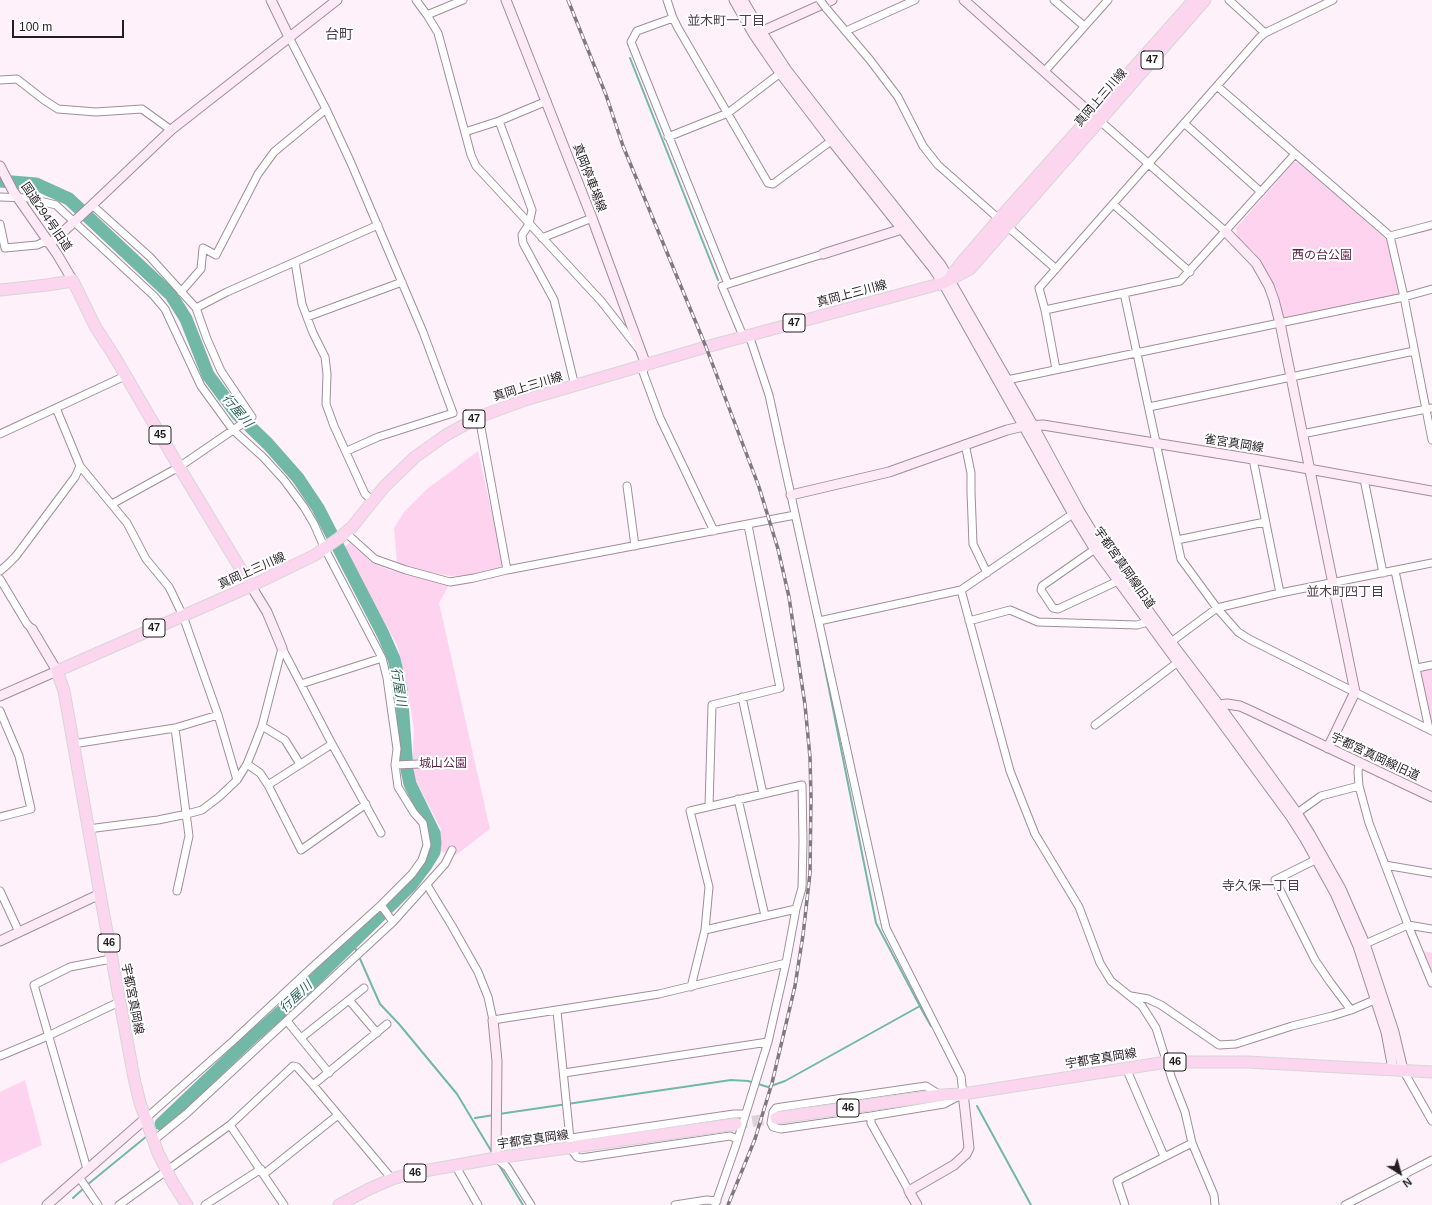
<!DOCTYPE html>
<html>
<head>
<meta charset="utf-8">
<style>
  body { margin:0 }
  #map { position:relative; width:1432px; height:1205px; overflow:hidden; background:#fff1fa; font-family:Arial,sans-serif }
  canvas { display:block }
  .north { position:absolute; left:1380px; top:1153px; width:40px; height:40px; -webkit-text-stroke:3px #fff; paint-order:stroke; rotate:143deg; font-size:11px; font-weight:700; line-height:16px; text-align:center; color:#231c21 }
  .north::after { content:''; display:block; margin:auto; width:14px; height:18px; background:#231c21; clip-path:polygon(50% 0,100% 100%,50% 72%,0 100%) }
  .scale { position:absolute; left:12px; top:20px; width:112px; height:18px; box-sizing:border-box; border:2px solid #231c21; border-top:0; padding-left:5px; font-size:12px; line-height:14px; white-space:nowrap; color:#231c21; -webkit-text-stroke:3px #fff; paint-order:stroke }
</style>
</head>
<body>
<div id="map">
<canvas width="1432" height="1205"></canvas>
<div class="north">N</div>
<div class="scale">100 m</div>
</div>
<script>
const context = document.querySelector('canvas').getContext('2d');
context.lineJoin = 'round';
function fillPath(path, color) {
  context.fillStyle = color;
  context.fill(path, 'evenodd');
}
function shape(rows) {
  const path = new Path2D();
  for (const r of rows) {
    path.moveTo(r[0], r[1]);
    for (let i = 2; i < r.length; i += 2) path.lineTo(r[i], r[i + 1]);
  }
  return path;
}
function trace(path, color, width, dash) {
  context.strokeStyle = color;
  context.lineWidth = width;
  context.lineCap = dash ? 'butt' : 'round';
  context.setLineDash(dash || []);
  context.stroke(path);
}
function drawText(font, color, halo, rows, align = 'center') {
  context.font = font + ' Arial,"Noto Sans JP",sans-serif';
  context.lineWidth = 4;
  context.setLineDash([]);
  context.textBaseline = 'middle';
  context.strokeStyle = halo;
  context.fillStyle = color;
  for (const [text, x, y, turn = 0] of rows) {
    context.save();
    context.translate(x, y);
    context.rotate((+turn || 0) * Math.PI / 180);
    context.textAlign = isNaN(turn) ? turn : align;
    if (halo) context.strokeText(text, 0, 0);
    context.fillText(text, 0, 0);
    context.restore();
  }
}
fillPath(shape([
  [1294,162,1301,163,1388,241,1399,291,1396,296,1285,321,1277,290,1254,252,1237,237,1236,228],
  [478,451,503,563,500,569,473,575,451,576,423,571,397,564,394,528,404,512,427,489],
  [350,543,371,562,390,570,449,585,439,603,490,829,456,855,436,850,441,829,417,783,412,770,414,730,407,685,397,645,343,548],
  [1432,665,1432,731,1417,668],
  [1418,950,1432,953,1432,983],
  [25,1080,42,1145,0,1164,0,1092]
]), '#fed3ef');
trace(shape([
  [630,58,718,280],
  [819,639,876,923,923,1012,931,1026],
  [353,943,380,1004,399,1024,457,1094,493,1154],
  [977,1106,1031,1205],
  [499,1114,731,1080,748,1081,768,1087,785,1081,920,1006],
  [475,1118,494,1115],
  [154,1130,161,1124],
  [499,1165,523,1205],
  [87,1185,147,1136],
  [73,1198,84,1188]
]), '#71b8a7', 2);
trace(shape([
  [0,181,36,184,69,199,171,295,186,319,208,375,237,414,268,444,298,478,318,508,383,634,394,659,401,689,407,770,410,784,434,833,435,843,434,852,426,865,411,885,293,1001,247,1042,161,1124]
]), '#71b8a7', 13);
trace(shape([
  [736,1124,776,1118]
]), '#ded1d9', 11, [11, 5.5]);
const street = shape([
  [416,0,427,15,438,33,471,155,476,166,601,301,638,348],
  [667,0,673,18,678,28,768,183,773,184,835,138],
  [1054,0,1084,26],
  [1229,0,1265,33],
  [826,8,870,60,898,97,923,146,938,165,999,219],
  [427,15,463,0],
  [673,18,637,31,631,42,728,284],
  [846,31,915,0],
  [289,37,326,109,351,163,423,332,453,413,378,437,347,451],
  [1044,72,1108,0],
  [0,80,17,79,44,100,58,109,96,112,142,109,171,130],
  [1217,86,1390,236,1404,297,1432,440],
  [1099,120,1226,232],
  [499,121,532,210,529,224,522,235,523,243,554,300,575,386],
  [1184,123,1261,192],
  [465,132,499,121,547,101],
  [668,137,728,113,783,71],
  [0,197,28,198,56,205,154,296,165,309,201,386,233,430,263,457,284,480,304,507,314,524,325,549,382,658,387,678,397,749,395,765,398,787,414,813,423,823,427,845,422,860,412,874,381,905,309,970,233,1041,145,1119],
  [1113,204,1190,272],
  [92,205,150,257,196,308,207,339,221,371,252,417,179,467,112,504],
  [0,224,5,248,37,245,44,242,50,244],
  [1007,226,1056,269],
  [1390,236,1432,225],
  [542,238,592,218],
  [295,262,302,304,313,333,325,357,327,374,326,404,334,426,365,494,373,501],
  [181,292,201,269,203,248,216,255,258,174,274,152,326,109],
  [1124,293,1181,559,1217,608,1238,632,1249,639,1432,731],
  [196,308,227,292,378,225],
  [1045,310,1180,281,1295,154],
  [307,317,402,282],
  [749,335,769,395,886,928,961,1076,963,1094,944,1104,871,1116,781,1129,773,1127,771,1123,773,1112,776,1108,782,1107,926,1086,940,1095],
  [743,336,722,286,823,254],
  [646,365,643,372,660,418,714,531],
  [1056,369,1045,310,1039,288,1260,37,1265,33,1333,0],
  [1007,380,1404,297,1432,289],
  [1149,407,1414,351],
  [56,408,80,466,127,523,146,559,169,587,172,593,183,616,218,715,237,780],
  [479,417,507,570],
  [0,434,125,376],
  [1302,434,1432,408],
  [965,444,971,473,971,492,973,544,987,573],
  [1253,459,1280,593],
  [1364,479,1383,573],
  [627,486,635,546],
  [346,533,375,559,406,570,450,582,474,578,507,570,795,515],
  [1177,540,1265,522],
  [1095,549,1042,586,1041,590,1053,608,1058,609,1118,581],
  [0,571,7,565,16,556,75,477,80,466],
  [1395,571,1429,729],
  [0,579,27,624,32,629],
  [961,590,1010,771,1035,834,1079,907,1100,963,1111,981,1142,1006,1156,1028,1172,1079,1185,1112,1192,1143,1214,1195,1215,1205],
  [819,621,961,590,1077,511],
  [969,621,1010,610,1038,622,1137,625,1148,622],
  [1171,642,1217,608,1280,593,1432,563],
  [282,648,332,744,381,833],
  [1417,668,1432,665],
  [301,684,382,658],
  [742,697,763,794],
  [0,711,19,756,31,809,0,817],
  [1095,725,1178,662],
  [262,726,285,740,300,764],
  [175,728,189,836,177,891],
  [73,744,175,728,218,715],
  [1359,763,1358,772,1359,786,1369,823,1408,925,1432,983],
  [247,764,260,773,268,785,301,850,366,804],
  [395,765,420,764],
  [268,785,332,744],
  [738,799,765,916],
  [709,806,712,705,780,688,748,525],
  [1293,816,1321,796,1359,786],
  [88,829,158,820,187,814,202,810,219,797,237,780,247,764,255,744,262,726,282,648],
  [1317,859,1275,880,1315,960,1330,982,1351,1010],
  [1385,865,1432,873],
  [427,885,452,926,478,972,488,997,493,1020,659,994,786,963],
  [0,891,19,932],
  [381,905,393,922],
  [705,930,796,909,786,963,768,1042,736,1145,715,1205],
  [1365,944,1408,925,1432,929],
  [691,987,705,930,709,887,690,811,802,785,803,841,802,888,796,909],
  [1131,996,1148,999,1161,1005,1219,1045,1236,1044,1292,1026,1332,1016,1351,1010,1379,998],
  [349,1000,377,1033],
  [557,1011,571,1149,577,1157,581,1158,730,1136,738,1139],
  [287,1021,329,1073],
  [301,1038,364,988],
  [0,1056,48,1036,119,1002],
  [1126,1068,1164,1156],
  [1403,1070,1432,1121],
  [564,1073,768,1042],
  [313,1085,387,1024],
  [871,1116,871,1123,909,1191],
  [230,1125,284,1205],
  [571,1138,734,1114,744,1114],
  [153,1141,186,1114,393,922,445,864,452,850],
  [496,1158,507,1167,531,1205],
  [455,1165,478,1205],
  [87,1169,34,985,70,967,111,959],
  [264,1174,338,1115],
  [79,1177,98,1205],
  [119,1205,230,1125,293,1066,297,1067,313,1085,392,1179],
  [205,1205,261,1169],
  [675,1205,707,1200,717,1201],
  [1125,1205,1117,1181,1192,1143],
  [1345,1205,1432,1160]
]);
const secondary = shape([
  [271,0,289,37],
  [506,0,592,218,646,365],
  [734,0,754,35,780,73,831,140,933,268,943,283,1073,514,1092,545,1291,817,1305,839,1335,893,1358,946,1386,1032,1393,1069],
  [743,0,761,31,786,69,838,136,941,265,1033,425,1079,510,1098,541,1171,642,1219,705,1297,813,1310,834,1341,889,1365,944,1394,1032,1403,1070],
  [964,0,1097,119],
  [756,34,832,0],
  [0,166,13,191,57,254,73,281],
  [1226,232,1256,263,1269,286,1274,300,1280,323,1355,692,1328,748],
  [50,244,90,207,171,130,337,0],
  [823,254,902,229],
  [791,495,889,472,1007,430,1024,426,1043,425,1253,459,1432,491],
  [251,586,267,612,282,648],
  [0,696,57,671,32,629],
  [1216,708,1219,705,1227,704,1240,706,1249,710,1432,797],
  [0,941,100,894],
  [493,1020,497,1061,496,1158],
  [47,1205,145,1119],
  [917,1205,909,1191,954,1165,966,1154,969,1148,965,1110,963,1094]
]);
const primary = shape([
  [951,276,962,262,999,219,1194,0],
  [0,290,47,285,73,281,96,328,113,354,179,467,251,586],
  [776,1118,940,1095,963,1094,1167,1062,1247,1062,1432,1072],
  [187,1205,173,1183,158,1153,140,1103,134,1078,100,894,64,691,57,671,251,586,315,555,339,538,352,527,384,487,415,457,446,435,479,417,525,400,706,347,943,283,970,269,1205,0],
  [339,1205,369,1189,392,1179,413,1173,496,1158,736,1124]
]);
trace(street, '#a18d9a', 9);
trace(secondary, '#a18d9a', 11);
trace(primary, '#d7d6d7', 13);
trace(street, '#fff', 7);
trace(secondary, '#feeaf7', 9);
trace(primary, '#fcd6ef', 11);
const rail = shape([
  [568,0,606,95,623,146,706,347,759,487,778,549,789,597,805,705,810,757,811,798,810,873,803,935,795,986,772,1083,755,1139,728,1205]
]);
trace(rail, '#82787f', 3.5);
trace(rail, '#fff', 2, [6]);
const streetBridge = shape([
  [820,0,826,8]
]);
trace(streetBridge, '#a18d9a', 9, []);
trace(streetBridge, '#fff', 7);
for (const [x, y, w] of [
  [1152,60,22],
  [794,323,22],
  [474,419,22],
  [160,435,22],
  [154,628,22],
  [109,943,22],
  [1175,1062,22],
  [848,1108,22],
  [415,1173,22]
]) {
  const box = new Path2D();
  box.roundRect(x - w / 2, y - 9, w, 18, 3);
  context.fillStyle = '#fff';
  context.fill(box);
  trace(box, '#231c21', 1);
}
drawText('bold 11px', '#231c21', null, [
  ["47",1152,60],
  ["47",794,323],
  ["47",474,419],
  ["45",160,435],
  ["47",154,628],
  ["46",109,943],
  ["46",1175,1062],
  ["46",848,1108],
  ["46",415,1173]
]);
drawText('12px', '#231c21', '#fff', [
  ["真岡上三川線",1101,98,-49],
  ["真岡停車場線",589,178,69],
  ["国道294号旧道",46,217,56],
  ["真岡上三川線",852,294,-15],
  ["真岡上三川線",528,387,-17],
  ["雀宮真岡線",1234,444,9],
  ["宇都宮真岡線旧道",1124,568,55],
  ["真岡上三川線",252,571,-24],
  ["宇都宮真岡線旧道",1375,757,25],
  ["宇都宮真岡線",132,999,79],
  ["宇都宮真岡線",1101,1059,-9],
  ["宇都宮真岡線",533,1140,-8]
]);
drawText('12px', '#5b1e4b', '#fff', [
  ["西の台公園",1322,256],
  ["城山公園",443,764]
]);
drawText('13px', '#4e3d48', '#fff', [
  ["並木町一丁目",726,21],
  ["並木町四丁目",1345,592],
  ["寺久保一丁目",1261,886]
]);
drawText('italic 13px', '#266053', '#fff', [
  ["行屋川",237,411,50],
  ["行屋川",398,687,81],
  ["行屋川",296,997,-43]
]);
drawText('14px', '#4e3d48', '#fff', [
  ["台町",339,35]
]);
</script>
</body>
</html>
